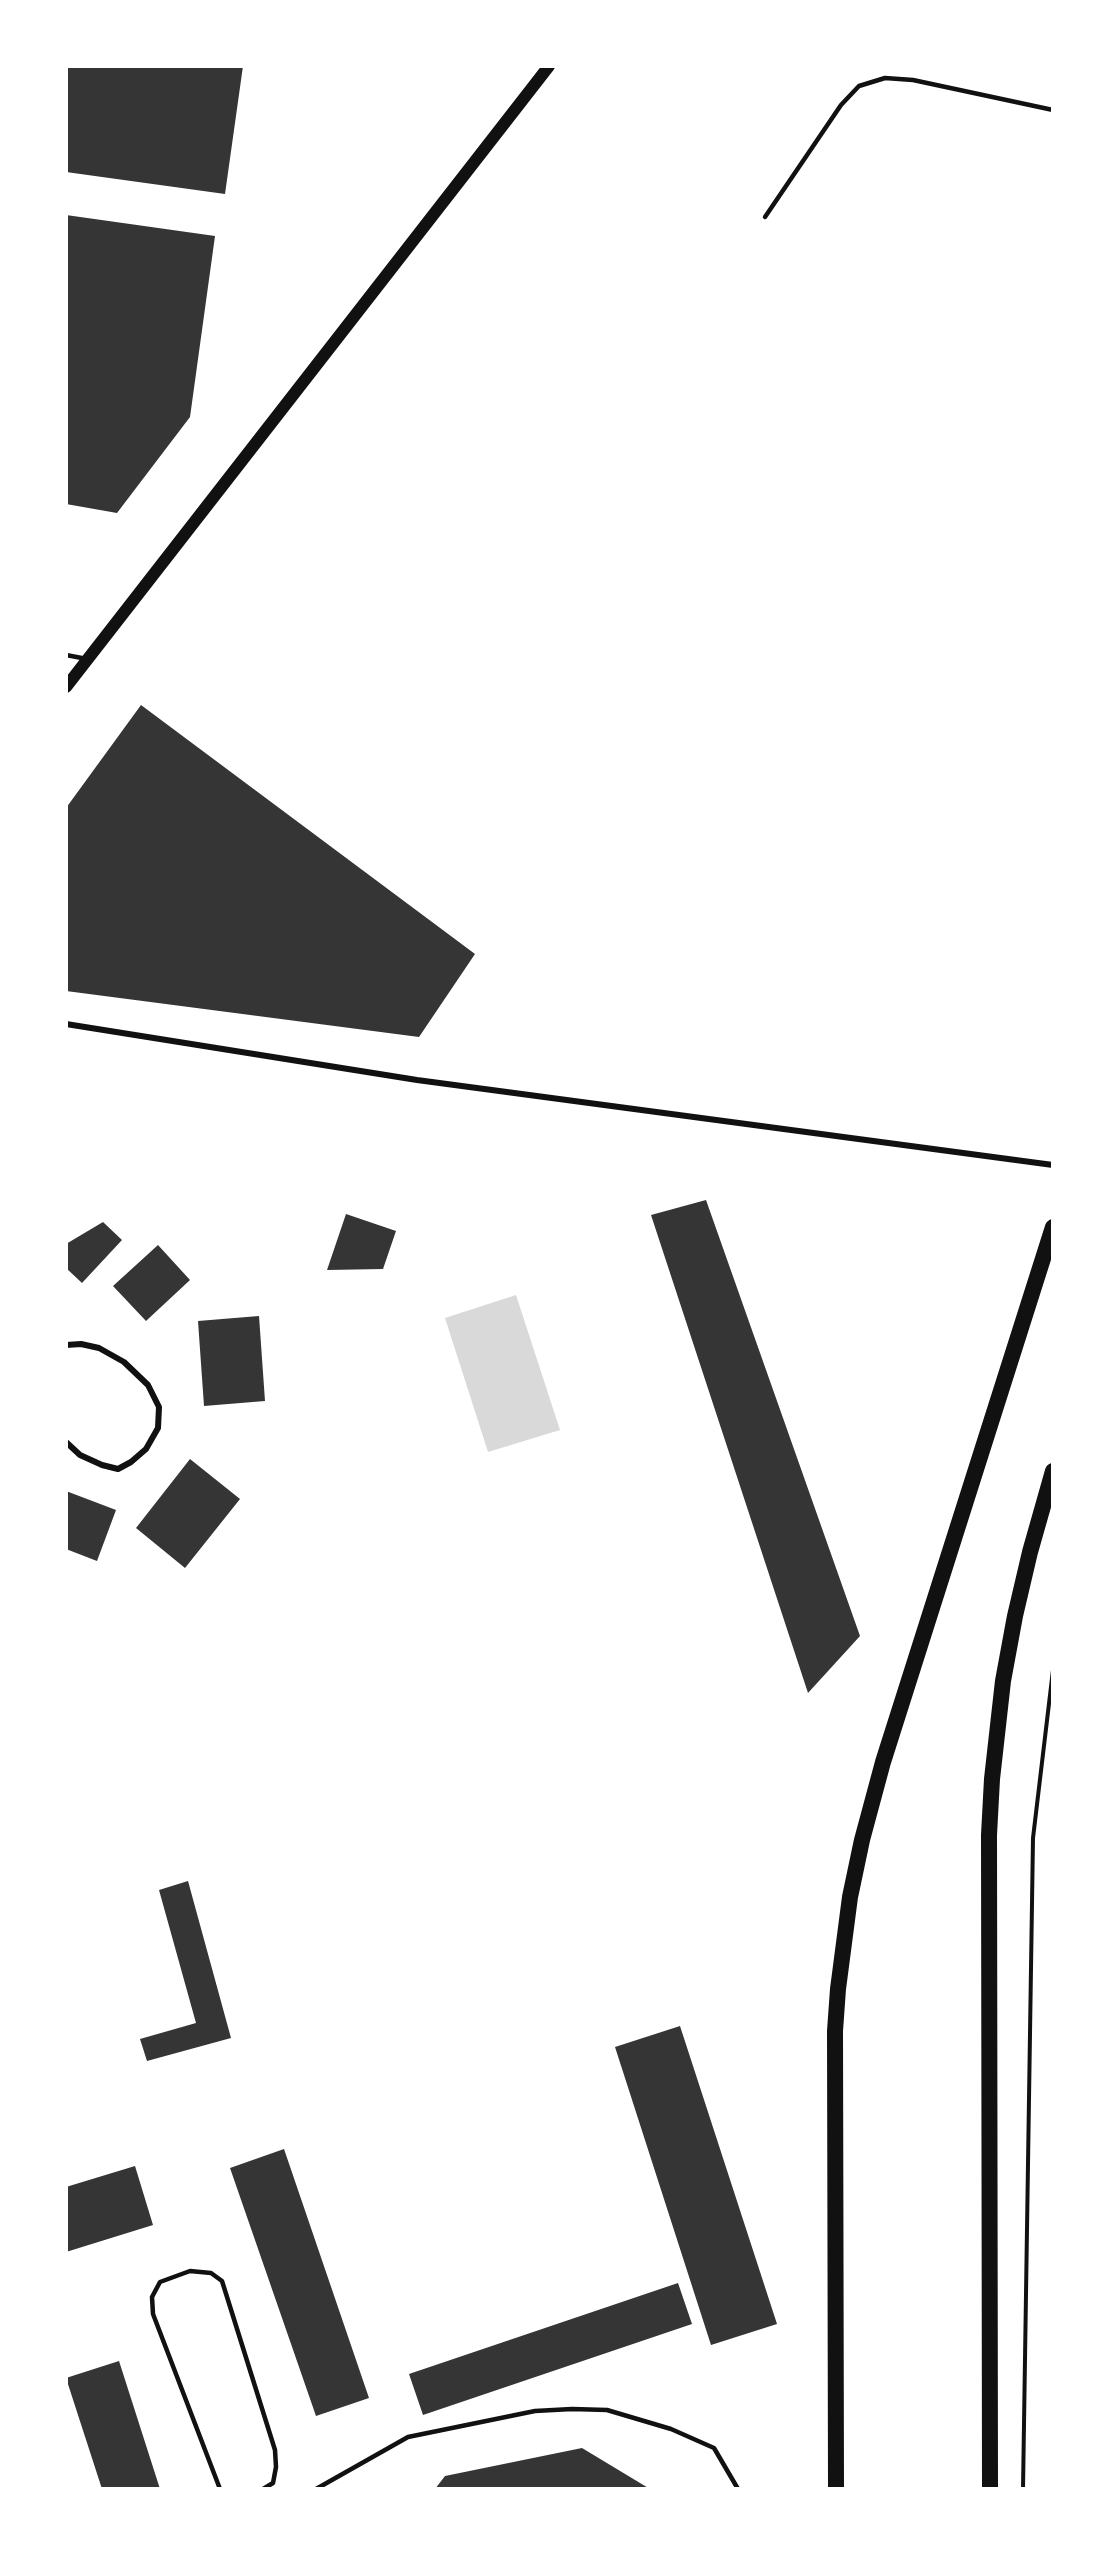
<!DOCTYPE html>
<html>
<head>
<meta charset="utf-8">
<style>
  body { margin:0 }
  #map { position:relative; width:1119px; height:2555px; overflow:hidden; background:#fff; font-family:"DM Sans",sans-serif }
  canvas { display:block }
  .frame { position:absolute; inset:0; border:68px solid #fff; pointer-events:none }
</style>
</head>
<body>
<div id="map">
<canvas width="1119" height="2555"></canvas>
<div class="frame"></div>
</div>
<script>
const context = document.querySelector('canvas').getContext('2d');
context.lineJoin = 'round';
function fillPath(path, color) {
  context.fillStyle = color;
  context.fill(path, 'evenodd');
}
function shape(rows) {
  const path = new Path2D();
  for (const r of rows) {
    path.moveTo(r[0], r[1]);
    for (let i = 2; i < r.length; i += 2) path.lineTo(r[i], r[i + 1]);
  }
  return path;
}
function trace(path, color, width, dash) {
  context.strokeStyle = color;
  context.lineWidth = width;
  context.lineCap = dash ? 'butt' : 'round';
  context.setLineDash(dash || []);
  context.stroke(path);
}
fillPath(shape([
  [516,1295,560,1430,488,1452,445,1318]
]), '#d9d9d9');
fillPath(shape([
  [66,66,243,66,225,194,66,172],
  [66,215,215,236,190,417,117,513,66,504],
  [141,705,475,954,419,1037,66,991,66,808],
  [706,1200,860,1636,808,1693,651,1215],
  [346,1214,396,1231,383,1269,327,1270],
  [103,1222,122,1240,82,1283,66,1268,66,1244],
  [158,1245,190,1280,146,1321,113,1286],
  [259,1316,265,1401,204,1406,198,1321],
  [190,1459,240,1499,185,1568,136,1528],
  [66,1491,116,1510,97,1561,66,1549],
  [188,1881,231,2038,147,2061,140,2039,196,2023,159,1890],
  [680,2026,777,2324,711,2345,615,2047],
  [284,2149,369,2398,316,2416,230,2168],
  [135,2166,153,2225,66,2252,66,2187],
  [678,2283,692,2324,423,2415,409,2374],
  [119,2361,160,2489,102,2489,66,2378],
  [582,2448,650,2489,435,2489,445,2476]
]), '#353535');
trace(shape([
  [1023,2489,1033,1838,1053,1670]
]), '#111', 4);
trace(shape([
  [765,217,841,105,859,86,885,78,913,80,1053,110],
  [66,655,87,659],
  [220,2489,153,2314,152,2297,160,2282,190,2271,211,2273,222,2281,275,2450,276,2467,273,2483,263,2489],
  [316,2489,408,2437,535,2411,572,2409,607,2410,671,2429,714,2448,738,2489]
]), '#111', 4.5);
trace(shape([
  [66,1024,417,1080,1053,1165],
  [66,1345,81,1344,99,1348,124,1362,148,1385,159,1407,158,1428,146,1449,131,1462,118,1469,102,1465,80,1455,66,1442]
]), '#111', 6);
trace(shape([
  [66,687,549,66]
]), '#111', 12);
trace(shape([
  [836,2489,835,2031,838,1989,850,1897,862,1840,883,1762,1053,1227],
  [990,2489,989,1835,992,1779,1003,1681,1015,1616,1030,1552,1053,1471]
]), '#111', 16);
</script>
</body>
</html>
